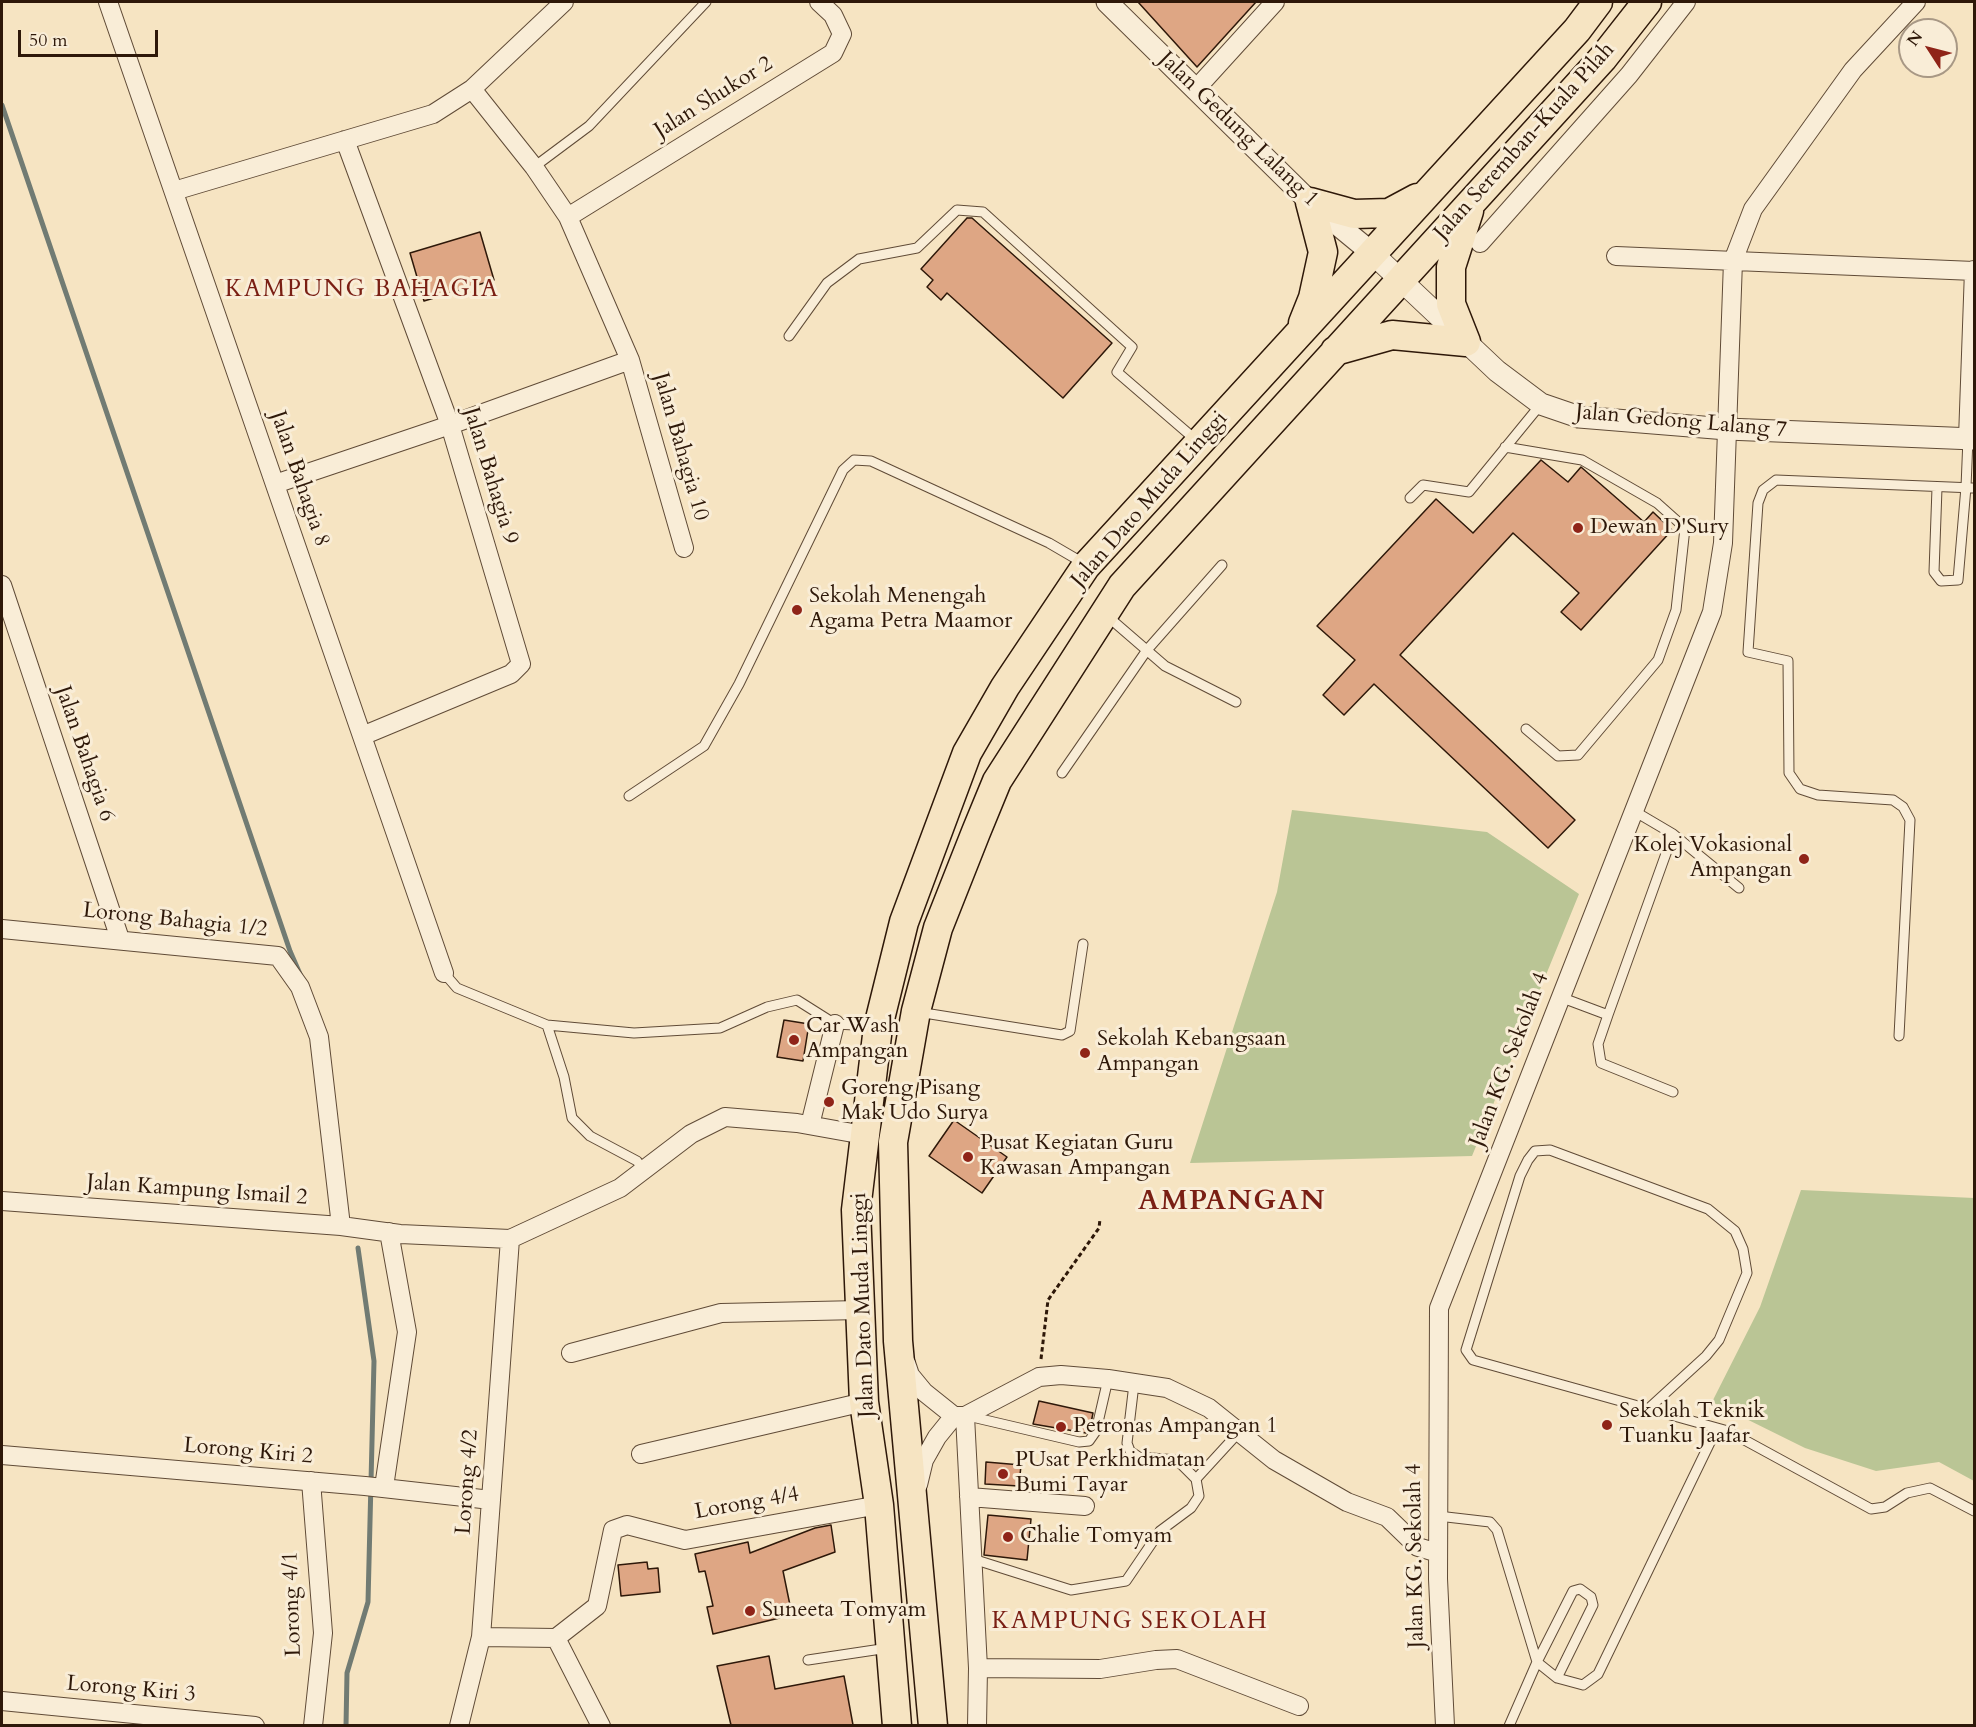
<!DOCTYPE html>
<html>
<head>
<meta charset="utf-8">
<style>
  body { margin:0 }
  #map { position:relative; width:1976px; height:1727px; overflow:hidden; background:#f6e4c2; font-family:Cardo,serif }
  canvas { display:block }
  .frame { position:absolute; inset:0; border:3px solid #2e1809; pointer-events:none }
  .north { position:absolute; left:1898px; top:18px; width:60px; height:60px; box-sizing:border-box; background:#f9edd7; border:2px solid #a89885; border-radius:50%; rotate:306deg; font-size:16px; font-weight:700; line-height:24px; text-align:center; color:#2e1809 }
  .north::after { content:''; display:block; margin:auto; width:21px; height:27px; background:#8f2418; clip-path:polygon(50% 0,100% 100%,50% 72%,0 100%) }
  .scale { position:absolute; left:18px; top:30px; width:140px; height:27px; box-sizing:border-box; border:3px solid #2e1809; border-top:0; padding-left:8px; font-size:18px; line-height:21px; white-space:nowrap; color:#2e1809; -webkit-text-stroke:4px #f9edd7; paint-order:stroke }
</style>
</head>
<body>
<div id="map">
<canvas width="1976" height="1727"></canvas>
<div class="frame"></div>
<div class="north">N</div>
<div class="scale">50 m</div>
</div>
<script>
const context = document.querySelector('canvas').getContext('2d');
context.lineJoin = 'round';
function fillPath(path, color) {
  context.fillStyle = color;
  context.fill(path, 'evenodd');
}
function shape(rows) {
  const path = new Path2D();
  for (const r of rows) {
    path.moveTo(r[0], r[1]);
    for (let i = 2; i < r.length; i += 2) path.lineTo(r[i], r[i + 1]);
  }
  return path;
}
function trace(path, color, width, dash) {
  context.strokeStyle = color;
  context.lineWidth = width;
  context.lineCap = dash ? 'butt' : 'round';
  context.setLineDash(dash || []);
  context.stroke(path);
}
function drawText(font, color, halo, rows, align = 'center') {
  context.font = font + ' Cardo,serif';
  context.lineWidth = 6;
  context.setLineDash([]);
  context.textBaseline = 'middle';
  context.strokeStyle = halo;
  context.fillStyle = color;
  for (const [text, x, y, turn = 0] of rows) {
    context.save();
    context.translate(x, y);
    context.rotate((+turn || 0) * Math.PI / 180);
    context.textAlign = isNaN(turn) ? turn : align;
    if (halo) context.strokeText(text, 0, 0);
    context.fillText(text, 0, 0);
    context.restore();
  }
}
fillPath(shape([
  [1292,810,1487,832,1579,894,1472,1156,1190,1163,1277,892],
  [1801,1190,1974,1198,1974,1481,1939,1462,1876,1471,1805,1448,1712,1402,1760,1307]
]), '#bac595');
trace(shape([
  [2,105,290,951,300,974],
  [346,1726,347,1673,368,1602,374,1361,358,1248]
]), '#717b73', 5);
const building = shape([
  [1138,2,1256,2,1197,67,1138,2],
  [967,218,972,218,1112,343,1063,398,947,293,941,300,927,287,933,280,921,269,967,218],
  [480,232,494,280,424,301,410,253,480,232],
  [1541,460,1568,482,1581,467,1644,522,1653,512,1672,530,1581,630,1561,612,1579,593,1513,533,1400,655,1575,820,1548,848,1374,684,1344,715,1323,695,1355,660,1317,626,1436,499,1473,533,1541,460],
  [784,1020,809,1024,803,1061,777,1057,784,1020],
  [954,1120,1007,1157,982,1193,929,1156,954,1120],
  [1039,1401,1093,1413,1090,1428,1086,1433,1033,1424,1039,1401],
  [986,1462,1021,1465,1019,1486,985,1484,986,1462],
  [988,1515,1031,1519,1027,1560,984,1555,988,1515],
  [831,1525,835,1552,783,1571,792,1615,713,1634,707,1607,713,1606,705,1571,699,1572,695,1554,748,1542,750,1553,815,1528,831,1525],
  [647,1562,648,1569,658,1568,660,1592,621,1596,618,1565,647,1562],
  [769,1656,775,1689,844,1676,853,1725,731,1725,717,1666,769,1656]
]);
fillPath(building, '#dea684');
trace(building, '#2e1809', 1.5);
const service = shape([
  [534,167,589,126,706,2],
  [789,336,827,283,859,259,917,248,957,210,983,212,1132,347,1117,372,1197,441],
  [1505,447,1582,460,1657,503,1685,528,1676,610,1658,660,1578,755,1558,756,1526,729],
  [1937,488,1934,572,1941,581,1958,580,1966,487,1968,438],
  [1410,498,1423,485,1469,492,1541,404],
  [1106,615,1165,666,1236,702],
  [1062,773,1147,650,1222,565],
  [629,796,704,746,739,684,843,470,854,460,871,461,1049,543,1085,564],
  [1673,834,1739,888],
  [444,973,457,988,547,1025,634,1033,720,1028,767,1007,797,1000,835,1024,874,1026],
  [1560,997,1608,1015,1673,834,1634,811],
  [918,1012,1062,1035,1070,1031,1083,944],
  [1608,1015,1598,1044,1601,1063,1673,1092],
  [547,1025,564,1077,572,1118,590,1136,637,1161,644,1171],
  [1899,1036,1910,820,1903,807,1893,800,1818,795,1800,789,1789,773,1788,661,1748,652,1758,503,1763,490,1776,480,1974,488],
  [1648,1409,1706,1356,1719,1340,1747,1273,1743,1249,1735,1231,1708,1209,1550,1150,1535,1151,1528,1160,1520,1176,1466,1350,1473,1360,1728,1431,1871,1509,1885,1507,1907,1493,1930,1488,1974,1511],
  [968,1416,1079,1442,1089,1441,1096,1431,1108,1379],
  [1196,1479,1240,1431],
  [1438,1516,1490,1522,1497,1530,1537,1662,1509,1726],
  [973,1559,1071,1590,1126,1581,1160,1531,1191,1508,1199,1496,1196,1479,1177,1460,1139,1457,1130,1451,1127,1443,1134,1384],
  [808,1660,888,1648],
  [1557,1678,1593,1605,1591,1597,1580,1589,1573,1591,1537,1662,1557,1678,1583,1685,1598,1674,1717,1428]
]);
const minor = shape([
  [108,2,444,973],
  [472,89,534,167,568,217,630,360,684,548],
  [1195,90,1275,2],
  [345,140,450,425,521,664,511,674,362,736],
  [174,191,433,114,472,89,564,2],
  [568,217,833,53,842,34,833,15,819,2],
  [1480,243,1629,75,1686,2],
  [1616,256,1974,271],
  [1968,438,1974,270],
  [275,484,450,425,630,360],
  [2,585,120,939],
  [2,929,278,956,300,987,319,1037,341,1226],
  [810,1125,835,1024],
  [2,1201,341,1226,400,1234,510,1239,620,1188,691,1134,725,1117,797,1123,864,1135],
  [571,1353,721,1313,860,1310],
  [906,1363,910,1375,924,1392,954,1416,965,1416,1039,1377,1061,1375,1108,1379,1167,1388,1209,1408,1274,1460,1347,1502,1387,1517,1418,1547,1438,1553],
  [965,1416,978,1668,977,1726],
  [641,1454,864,1402],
  [2,1455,365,1486,491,1500],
  [311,1481,323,1633,313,1726],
  [918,1485,924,1460,937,1437,954,1416],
  [384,1487,407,1332,389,1232],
  [969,1497,1085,1506],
  [481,1637,556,1638,597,1606,613,1530,627,1525,685,1540,879,1505],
  [556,1638,601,1726],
  [978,1668,1100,1669,1156,1660,1177,1659,1299,1706],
  [2,1701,255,1726],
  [459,1726,481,1637,510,1239],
  [1445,1726,1438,1579,1439,1308,1712,612,1723,543,1733,261,1753,209,1853,70,1916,2]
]);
const tertiary = shape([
  [1107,2,1310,202,1372,253,1497,371,1541,404,1579,417,1727,429,1974,439]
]);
const trunk = shape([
  [1310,202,1354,214,1389,213,1417,198],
  [1303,323,1313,298,1323,252,1310,202],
  [1335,351,1392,335,1466,342,1451,304,1451,267,1469,211],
  [897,1726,879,1505,864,1402,856,1210,878,1027,904,922,967,753,1005,687,1086,566,1577,30,1598,2],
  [933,1726,898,1341,893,1142,916,1011,938,928,976,832,997,781,1122,586,1603,58,1647,2]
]);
trace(service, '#604b37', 11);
trace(minor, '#604b37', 20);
trace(tertiary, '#604b37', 23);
trace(trunk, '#2e1809', 31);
trace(shape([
  [1041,1359,1048,1300,1099,1228,1100,1219]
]), '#2e1809', 3, [4.5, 3]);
trace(service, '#f9edd7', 9);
trace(minor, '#f9edd7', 18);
trace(tertiary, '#f9edd7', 21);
trace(trunk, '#f6e4c2', 28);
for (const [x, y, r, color] of [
  [1578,528,6,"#8f2418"],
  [797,610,6,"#8f2418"],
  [1804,859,6,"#8f2418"],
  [794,1040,6,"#8f2418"],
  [1085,1053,6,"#8f2418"],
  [829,1102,6,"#8f2418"],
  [968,1157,6,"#8f2418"],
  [1607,1425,6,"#8f2418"],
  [1061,1427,6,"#8f2418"],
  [1003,1474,6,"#8f2418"],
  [1008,1537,6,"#8f2418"],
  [750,1611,6,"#8f2418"]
]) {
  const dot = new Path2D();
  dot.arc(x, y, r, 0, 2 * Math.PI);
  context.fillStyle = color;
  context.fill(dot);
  trace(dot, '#f9edd7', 2);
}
drawText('22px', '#2e1809', '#f9edd7', [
  ["Jalan Shukor 2",714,98,-32],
  ["Jalan Gedung Lalang 1",1238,130,44],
  ["Jalan Seremban-Kuala Pilah",1525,142,-48],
  ["Jalan Gedong Lalang 7",1681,422,5],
  ["Jalan Bahagia 10",680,447,74],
  ["Jalan Bahagia 9",490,476,73],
  ["Jalan Bahagia 8",299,479,71],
  ["Jalan Dato Muda Linggi",1150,500,-49],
  ["Jalan Bahagia 6",84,754,71],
  ["Lorong Bahagia 1/2",175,921,6],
  ["Jalan KG. Sekolah 4",1510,1060,-69],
  ["Jalan Kampung Ismail 2",197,1191,4],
  ["Jalan Dato Muda Linggi",864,1305,-92],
  ["Lorong Kiri 2",248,1452,5],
  ["Lorong 4/2",468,1482,-86],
  ["Lorong 4/4",747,1504,-10],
  ["Jalan KG. Sekolah 4",1416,1556,-91],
  ["Lorong 4/1",293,1604,-92],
  ["Lorong Kiri 3",131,1690,5]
]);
drawText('22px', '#2e1809', '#f9edd7', [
  ["Dewan D'Sury",1590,528],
  ["Sekolah Menengah",809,597],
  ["Agama Petra Maamor",809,622],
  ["Kolej Vokasional",1792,846,"right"],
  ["Ampangan",1792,871,"right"],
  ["Car Wash",806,1027],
  ["Ampangan",806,1052],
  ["Sekolah Kebangsaan",1097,1040],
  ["Ampangan",1097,1065],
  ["Goreng Pisang",841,1089],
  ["Mak Udo Surya",841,1114],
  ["Pusat Kegiatan Guru",980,1144],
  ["Kawasan Ampangan",980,1169],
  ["Sekolah Teknik",1619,1412],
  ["Tuanku Jaafar",1619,1437],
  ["Petronas Ampangan 1",1073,1427],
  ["PUsat Perkhidmatan",1015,1461],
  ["Bumi Tayar",1015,1486],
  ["Chalie Tomyam",1020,1537],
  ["Suneeta Tomyam",762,1611]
], 'left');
context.letterSpacing = '1.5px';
drawText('24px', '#7a1f14', '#f9edd7', [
  ["KAMPUNG BAHAGIA",362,290],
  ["KAMPUNG SEKOLAH",1130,1622]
]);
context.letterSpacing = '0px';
context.letterSpacing = '1.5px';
drawText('bold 28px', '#7a1f14', '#f9edd7', [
  ["AMPANGAN",1232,1203]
]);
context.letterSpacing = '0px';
</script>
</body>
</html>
